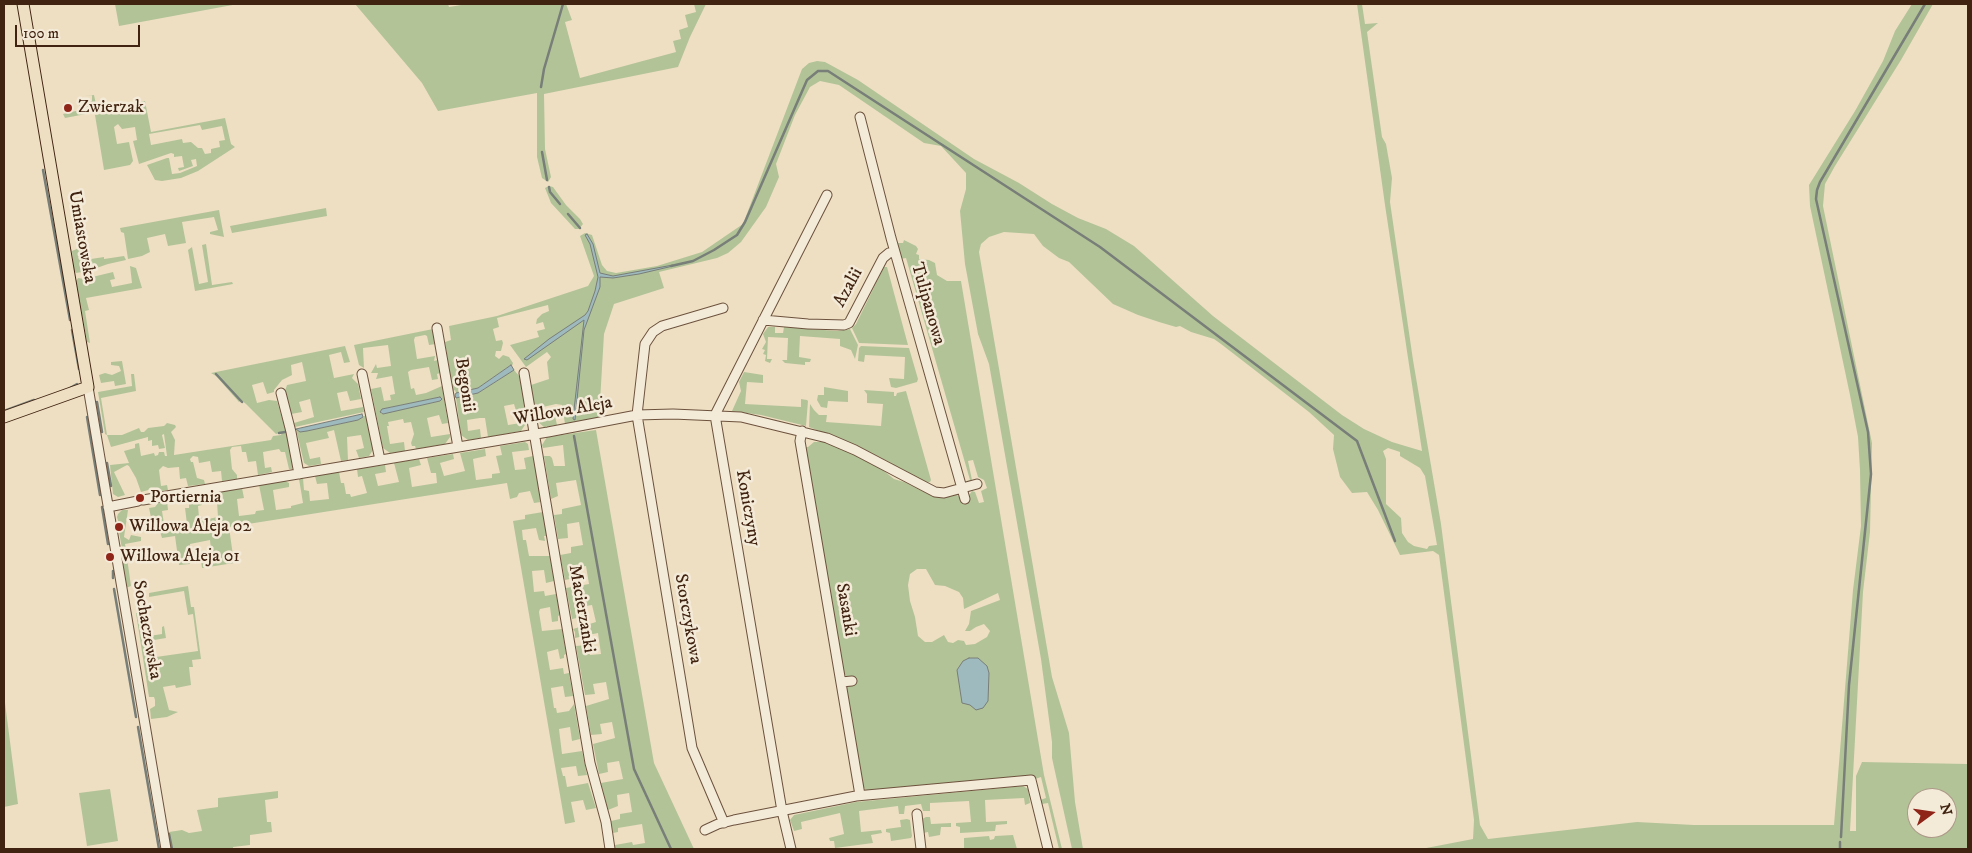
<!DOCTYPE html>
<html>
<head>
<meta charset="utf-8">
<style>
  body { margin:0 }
  #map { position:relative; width:1972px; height:853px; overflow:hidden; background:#eedfc3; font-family:"IM FELL DW Pica",serif }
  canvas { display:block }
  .frame { position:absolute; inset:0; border:5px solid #402310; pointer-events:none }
  .north { position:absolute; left:1907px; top:788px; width:50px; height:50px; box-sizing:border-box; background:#f4ead8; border:1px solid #ac9a88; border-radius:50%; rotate:76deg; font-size:14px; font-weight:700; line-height:20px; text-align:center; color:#402310 }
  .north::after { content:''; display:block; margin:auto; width:18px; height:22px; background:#8f2418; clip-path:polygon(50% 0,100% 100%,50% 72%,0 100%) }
  .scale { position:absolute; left:15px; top:25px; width:125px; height:22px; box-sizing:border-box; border:2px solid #402310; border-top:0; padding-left:6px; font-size:15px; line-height:18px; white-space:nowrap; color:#402310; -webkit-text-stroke:4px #f4ead8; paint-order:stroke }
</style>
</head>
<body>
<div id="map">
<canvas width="1972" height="853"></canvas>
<div class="frame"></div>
<div class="north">N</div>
<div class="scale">100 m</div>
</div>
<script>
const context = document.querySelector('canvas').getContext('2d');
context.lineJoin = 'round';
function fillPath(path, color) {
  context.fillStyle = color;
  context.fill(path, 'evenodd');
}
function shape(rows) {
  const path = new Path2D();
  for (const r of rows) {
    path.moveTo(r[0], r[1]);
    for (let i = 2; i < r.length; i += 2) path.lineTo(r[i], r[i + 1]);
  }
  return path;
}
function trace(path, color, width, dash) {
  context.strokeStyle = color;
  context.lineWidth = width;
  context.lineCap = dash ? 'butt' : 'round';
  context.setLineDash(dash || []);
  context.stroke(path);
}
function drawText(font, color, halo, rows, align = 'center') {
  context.font = font + ' "IM FELL DW Pica",serif';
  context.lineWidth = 5;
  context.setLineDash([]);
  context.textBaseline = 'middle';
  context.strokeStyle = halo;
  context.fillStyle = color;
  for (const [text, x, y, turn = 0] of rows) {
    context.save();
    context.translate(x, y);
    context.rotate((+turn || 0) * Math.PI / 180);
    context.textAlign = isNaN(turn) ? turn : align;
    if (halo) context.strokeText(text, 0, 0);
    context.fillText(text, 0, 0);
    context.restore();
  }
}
fillPath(shape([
  [115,4,238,4,119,26],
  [355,4,448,4,449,7,467,4,566,4,572,20,565,22,580,78,676,52,673,41,681,39,679,30,688,27,685,15,696,12,694,4,706,4,690,37,678,67,544,94,545,149,551,177,548,182,542,178,537,157,537,93,438,111,422,83],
  [1357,4,1362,4,1365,24,1378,23,1367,32,1382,137,1386,144,1392,178,1390,202,1413,360,1441,524,1480,825,1488,839,1637,822,1694,825,1834,825,1853,590,1861,526,1860,470,1858,437,1850,395,1810,206,1809,185,1855,111,1883,61,1895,31,1912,4,1933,4,1901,60,1835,166,1825,184,1823,206,1872,443,1870,532,1863,592,1850,831,1856,831,1856,776,1862,762,1968,764,1968,849,1421,849,1473,839,1474,820,1439,555,1433,551,1400,555,1378,510,1367,492,1352,493,1340,477,1333,449,1334,435,1309,412,1221,344,1214,339,1191,332,1180,326,1176,327,1159,322,1138,315,1113,304,1069,262,1059,258,1043,246,1034,234,1004,232,989,237,981,244,979,252,1052,677,1069,733,1075,802,1083,849,1072,849,1052,758,1052,742,1041,659,989,364,978,334,965,264,960,211,966,189,966,173,941,146,924,143,839,85,820,81,810,87,795,115,776,164,779,177,766,207,741,242,728,253,717,258,659,272,664,288,614,304,604,334,599,419,565,424,562,405,556,404,543,407,545,418,555,416,557,425,544,427,537,421,531,385,549,379,547,362,551,357,547,352,526,367,510,345,539,337,537,331,545,329,543,322,536,324,537,319,542,314,549,311,548,305,497,318,499,327,493,329,496,341,502,340,503,343,501,351,496,351,495,356,499,359,503,355,509,357,513,363,512,366,511,365,478,388,456,393,455,390,453,391,445,342,451,340,449,326,497,316,588,286,594,276,580,236,585,233,592,235,602,265,607,271,616,273,657,266,702,252,743,224,802,69,809,63,817,61,825,62,858,80,974,159,1019,183,1052,204,1078,218,1106,229,1134,246,1213,316,1342,415,1364,429,1392,442,1422,451,1385,205],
  [1388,448,1400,452,1400,456,1420,468,1425,476,1437,545,1429,546,1427,549,1414,546,1408,542,1402,533,1401,518,1386,504,1386,459,1383,451],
  [1917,798,1947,798,1947,828,1917,828],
  [92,95,84,96,94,95,97,109,145,101,151,132,225,118,231,144,235,147,198,171,181,178,162,181,155,180,147,165,167,158,169,158,172,174,180,173,197,166,196,159,191,160,193,166,179,171,178,168,184,167,182,156,174,157,174,154,171,153,139,164,133,141,137,140,135,127,122,129,118,124,114,127,117,144,129,142,133,161,130,165,104,170,95,115,144,105,143,103,65,118,63,114,80,110,78,100,84,98,85,102,92,101],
  [200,125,202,130,222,126,225,140,219,141,220,147,211,149,211,153,205,154,202,148,198,148,191,142,183,143,182,139,151,145,149,134],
  [549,186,553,187,566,205,580,219,583,224,579,229,575,229,551,203,545,188],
  [326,208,327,216,232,233,230,226],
  [219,210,224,237,210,234,210,232,218,230,214,217,182,222,186,243,168,246,165,234,147,238,150,252,142,256,128,259,124,233,121,232,120,228],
  [904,240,916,246,918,249,916,254,919,255,919,259,929,260,935,263,937,275,947,281,961,281,1044,775,1062,849,1059,849,1048,803,1042,804,1040,800,1046,798,1041,777,1035,779,1034,776,866,791,862,784,846,691,847,687,852,681,843,673,804,447,808,447,814,442,823,442,847,450,879,467,894,479,904,482,928,494,937,496,957,495,962,499,967,498,972,491,975,492,979,503,984,502,981,491,987,488,984,480,978,477,973,460,968,461,972,480,966,484,963,482,970,480,906,258,900,259,898,245,896,243,903,243],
  [917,569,926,569,935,585,945,586,959,592,963,598,964,609,998,593,1000,600,971,611,969,624,965,631,970,631,976,627,984,624,990,631,987,637,975,644,966,645,964,641,958,640,953,643,948,642,944,635,932,642,925,642,918,636,915,617,910,601,908,585,910,574],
  [88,244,91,259,104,257,104,259,124,256,126,260,108,264,85,272,84,263,81,264,82,272,76,273,74,271,72,251],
  [206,244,212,285,232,282,233,284,195,291,188,250,192,247,199,284,208,282,202,245],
  [130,266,136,268,142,288,86,298,89,310,85,311,90,343,87,342,76,281,78,278,84,279,113,272,115,279,110,280,112,287,132,283],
  [884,267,887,267,908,345,859,343,852,328,856,324],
  [768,327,775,327,775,333,783,333,784,327,837,331,850,329,858,345,855,359,851,350,840,346,840,339,800,336,799,357,811,359,810,362,805,362,805,365,785,363,782,360,787,360,788,338,768,337,767,359,772,359,770,363,765,361,766,355,763,354,765,350,762,349,766,342,763,334],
  [433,329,436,344,429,345,427,336,425,335,415,337,414,340,417,359,435,356,434,361,438,360,440,373,437,374,438,379,432,380,429,367,411,370,408,372,411,389,414,388,416,395,426,393,442,386,448,423,442,424,439,415,427,418,431,437,450,434,450,437,445,444,416,449,415,446,412,446,411,443,414,434,411,422,404,423,403,419,388,422,389,426,387,426,390,444,404,442,405,451,390,453,383,448,371,389,381,387,384,401,391,400,390,395,395,394,392,376,376,379,378,373,371,373,376,364,377,368,391,366,388,345,363,348,364,368,359,365,354,345],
  [440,397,440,401,381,414,382,409],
  [345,346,350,362,344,363,341,352,329,355,334,378,354,374,352,378,358,384,361,399,350,401,347,391,337,393,341,411,363,407,364,412,295,427,294,423,314,417,310,399,299,402,302,412,291,414,285,391,287,385,306,381,302,362,291,365,292,375,282,380,274,390,274,392,267,394,263,382,252,385,257,403,269,400,277,401,290,445,293,463,292,469,289,469,285,452,281,452,279,449,263,452,265,468,271,467,272,472,258,475,256,461,248,462,246,452,242,452,241,446,232,447,230,450,232,469,237,475,237,479,222,481,221,471,212,472,210,461,199,463,198,457,193,456,190,459,191,462,193,462,197,478,204,480,205,484,188,486,186,478,180,479,179,467,168,468,163,466,159,470,161,486,167,485,168,490,156,492,152,489,141,492,136,478,129,466,127,465,114,472,125,495,118,497,113,494,110,465,129,463,124,451,135,448,135,444,139,443,141,456,154,453,155,456,158,455,159,452,164,452,165,456,167,456,164,434,162,435,165,448,159,449,158,445,152,446,152,440,148,441,148,437,111,447,107,435,105,434,98,392,132,386,131,374,134,374,136,391,101,398,107,435,122,435,139,428,141,432,144,432,148,428,164,426,167,423,175,425,176,427,171,432,175,440,174,455,271,440,273,436,281,435,282,432,276,434,246,404,241,400,239,402,216,376,211,373],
  [861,346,909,348,918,379,917,382,896,388,891,387,889,378,904,379,905,357,865,355,864,362,858,361,859,348],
  [122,361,126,384,115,386,114,381,101,383,99,375,105,373,112,375,121,371,119,366,111,365,111,362],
  [514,370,520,377,526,413,517,414,514,404,504,406,508,425,527,422,521,431,488,437,485,418,480,418,467,420,468,431,480,429,481,438,468,440,461,435,456,398,478,393],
  [744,372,763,375,763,383,747,382,745,404,801,407,801,399,807,400,808,401,806,426,761,415,732,411,741,391,739,382],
  [824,387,848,391,848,402,828,401,827,408,821,407,817,400,818,395,824,395],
  [864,390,894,392,894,396,896,396,897,393,906,391,931,480,930,482,924,483,889,462,851,443,809,427,810,404,814,410,819,415,827,415,826,422,881,426,883,404,867,403,867,394],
  [366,415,373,450,369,456,359,458,356,450,364,448,361,435,347,437,348,460,341,461,334,430,327,432,329,438,306,443,310,459,320,457,321,464,309,466,304,463,296,429,300,432,330,426,358,420],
  [596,430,654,763,694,849,615,849,615,845,632,842,633,845,645,843,642,824,618,828,618,832,613,833,611,821,620,819,620,814,632,812,629,793,617,795,618,806,608,810,601,783,623,779,619,761,607,763,608,772,599,774,593,744,615,738,612,722,600,724,602,734,591,735,586,706,609,699,606,682,593,684,595,694,585,695,576,646,586,645,590,655,601,654,598,633,575,638,575,632,573,629,596,622,592,605,580,607,582,617,572,619,566,588,589,584,586,566,574,568,575,578,565,580,560,555,571,553,571,547,583,545,579,522,567,524,568,538,558,539,554,515,562,514,562,509,581,505,576,480,556,483,558,496,551,499,544,456,550,456,552,458,554,466,565,466,563,445,543,448,542,445,547,437],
  [525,442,528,444,529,450,512,452,515,470,526,469,524,458,533,456,541,502,534,503,530,491,519,493,517,497,510,499,507,483,229,527,234,563,202,568,201,560,212,558,210,540,190,544,192,558,190,564,179,565,175,536,162,538,157,522,152,522,149,508,155,507,158,503,167,501,168,510,162,511,165,530,180,530,187,524,185,508,189,508,189,503,184,503,183,498,200,494,202,505,198,506,199,517,202,517,203,520,218,517,217,502,223,501,221,492,242,488,244,498,237,499,239,516,255,514,256,511,264,510,259,485,285,481,289,483,289,487,273,490,276,510,291,508,291,506,303,503,299,479,303,478,304,490,309,491,310,501,329,499,327,483,317,484,315,476,339,472,341,483,344,483,346,494,350,494,351,497,367,493,362,476,358,477,357,469,385,465,386,472,375,474,378,486,399,482,394,463,419,459,421,465,409,468,412,487,437,483,436,473,431,473,427,458,453,454,454,459,440,463,444,476,465,471,460,453,485,449,486,456,473,459,476,480,492,478,492,474,500,473,496,456,502,455,500,446],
  [122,510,128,510,124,537,129,540,131,535,141,537,141,541,125,544,131,586,126,588,120,550,122,549,119,532,121,531,117,517,118,514],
  [543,512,547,536,544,536,545,541,539,540,536,528,522,530,523,540,526,540,529,556,550,556,554,581,546,583,544,570,532,571,534,592,544,591,545,596,556,594,560,615,558,616,558,621,552,622,550,607,540,609,539,612,542,631,562,629,566,654,564,655,564,658,560,659,558,649,547,652,550,670,563,668,564,674,569,673,573,696,565,697,563,686,551,688,554,708,556,708,557,713,569,711,574,704,580,739,572,741,570,727,559,729,562,754,582,751,587,775,578,776,576,766,561,768,563,776,565,776,567,787,588,783,596,808,586,810,583,800,571,802,575,822,565,824,513,521,525,519,525,515],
  [188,586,191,607,194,607,201,659,192,660,193,667,189,667,191,685,176,688,175,685,163,687,169,710,178,712,167,717,151,719,150,709,155,706,155,700,154,697,149,697,136,613,140,612,143,637,162,634,162,627,164,626,166,638,154,640,156,657,198,651,193,614,188,615,184,591,149,597,149,593],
  [4,695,18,804,4,807],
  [1023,786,1028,789,1030,803,1025,805,1024,798,985,800,986,822,1007,821,1007,824,996,825,995,831,960,833,960,827,956,826,956,823,971,822,969,801,930,803,930,811,923,811,921,804,905,806,904,814,899,814,898,806,859,811,861,832,881,830,882,833,871,835,873,843,835,848,834,841,830,841,829,838,844,834,840,813,801,822,802,829,794,831,790,820,794,815,856,802],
  [110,789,118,841,87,846,79,793],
  [278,791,278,798,265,800,267,822,271,822,272,832,250,835,250,845,233,847,233,849,172,849,169,832,182,830,189,833,202,831,197,810,218,807,218,798],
  [926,817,930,817,931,824,951,823,951,827,941,827,940,835,929,837,928,832,923,833,921,824,922,819],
  [907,819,910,820,912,836,911,838,891,841,890,833,886,832,886,829,901,827,900,820],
  [1013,835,1017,849,964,849,964,838,989,836,990,840,994,839,995,836]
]), '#b3c398');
const water = shape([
  [587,234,593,244,600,273,613,276,673,265,673,266,639,274,613,278,600,277,600,287,584,330,575,420,573,419,584,320,527,360,524,359,549,339,585,315,588,311,595,291,598,277,590,244,585,235,587,234],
  [511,365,514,370,478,393,456,398,455,395,456,393,478,388,511,365],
  [440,397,442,399,440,401,383,414,380,412,382,409,440,397],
  [362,414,363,417,358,420,307,431,300,432,296,429,362,414],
  [969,658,978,658,987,666,989,673,988,701,983,708,976,710,970,705,962,703,957,670,963,661,969,658]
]);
fillPath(water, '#9ebabe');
trace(water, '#787e78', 1);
trace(shape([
  [541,87,544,69,563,4],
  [542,152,547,180],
  [43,170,70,320],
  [549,187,550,192,560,204],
  [568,214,580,228],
  [671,266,693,261,714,250,737,235,745,222,807,80,818,71,828,71,1100,247,1357,441,1395,541],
  [72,330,79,369],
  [216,374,242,402],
  [70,388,77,384],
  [97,402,102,432],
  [4,411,34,400],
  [87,417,100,495],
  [279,433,285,432],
  [574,436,634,769,671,849],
  [107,463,111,486],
  [102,507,108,544],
  [113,571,113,578],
  [114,589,136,717],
  [138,727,159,849],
  [169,834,172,849],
  [1841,837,1849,685,1871,474,1868,432,1816,199,1817,190,1820,182,1925,4],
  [1840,849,1840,842]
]), '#787e78', 2.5);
const minor = shape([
  [860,117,891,238,965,499],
  [723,308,662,326,653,332,645,344,637,415,692,748,724,823],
  [763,320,808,324,844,325,849,323,883,258,889,253,895,252],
  [437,328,458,447],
  [524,373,590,763,606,822,610,849],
  [362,374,380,460],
  [88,387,166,849],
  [281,393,291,432,299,474],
  [802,431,800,441,860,795],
  [143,500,548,432,637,415,673,414,741,417,827,438,855,450,935,492,944,493,977,484],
  [108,507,138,501],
  [841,682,852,681],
  [917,814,921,849],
  [705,830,718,824,734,820,856,796,1031,780,1048,849],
  [791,849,782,811,715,415,827,195]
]);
const major = shape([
  [4,417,88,387,23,4]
]);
trace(minor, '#6c523d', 11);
trace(major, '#402310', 13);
trace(minor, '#f4ead8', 9);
trace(major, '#eedfc3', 11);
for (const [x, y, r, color] of [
  [68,108,5,"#8f2418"],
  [140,498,5,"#8f2418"],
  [119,527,5,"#8f2418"],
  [110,557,5,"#8f2418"]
]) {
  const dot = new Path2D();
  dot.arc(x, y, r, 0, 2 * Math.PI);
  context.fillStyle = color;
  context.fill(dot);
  trace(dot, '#f4ead8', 2);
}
drawText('18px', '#402310', '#f4ead8', [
  ["Zwierzak",78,108],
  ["Portiernia",150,498],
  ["Willowa Aleja 02",129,527],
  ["Willowa Aleja 01",120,557]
], 'left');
drawText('18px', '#402310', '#f4ead8', [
  ["Umiastowska",81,237,80],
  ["Azalii",849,288,-62],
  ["Tulipanowa",927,304,74],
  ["Begonii",464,385,81],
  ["Willowa Aleja",563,412,-10],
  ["Koniczyny",747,508,80],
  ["Macierzanki",581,609,80],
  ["Sasanki",845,610,80],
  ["Storczykowa",687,619,80],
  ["Sochaczewska",146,630,80]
]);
</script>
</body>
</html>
